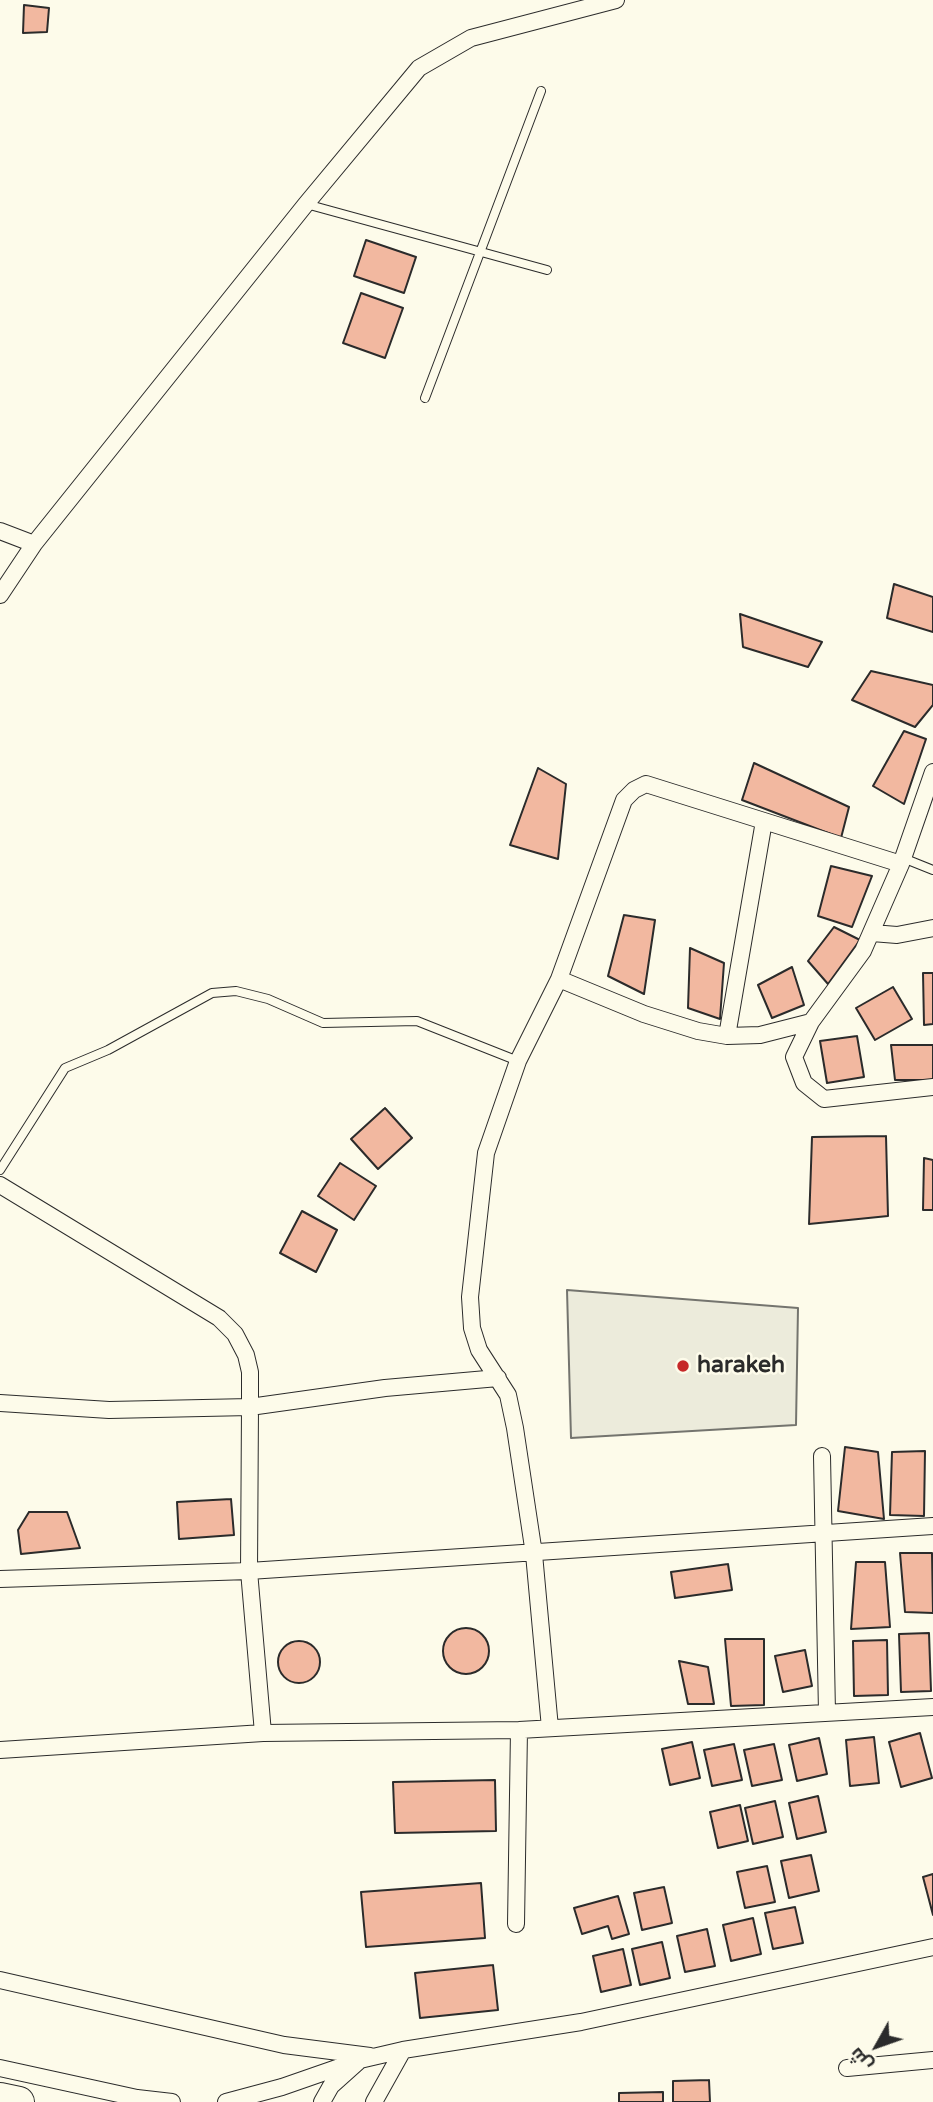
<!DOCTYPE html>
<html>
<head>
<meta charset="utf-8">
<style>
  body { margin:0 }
  #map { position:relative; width:933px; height:2102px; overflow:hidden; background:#fdfbea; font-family:"Varela Round",Cairo,sans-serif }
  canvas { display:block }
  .north { position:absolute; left:842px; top:2011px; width:70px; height:70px; -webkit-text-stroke:5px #fdfbea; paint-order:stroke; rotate:230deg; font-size:19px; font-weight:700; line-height:28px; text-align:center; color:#2b2b2b }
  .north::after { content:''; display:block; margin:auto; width:24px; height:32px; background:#2b2b2b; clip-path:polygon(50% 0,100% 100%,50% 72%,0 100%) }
</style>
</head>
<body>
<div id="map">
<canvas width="933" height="2102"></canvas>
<div class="north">ش</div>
</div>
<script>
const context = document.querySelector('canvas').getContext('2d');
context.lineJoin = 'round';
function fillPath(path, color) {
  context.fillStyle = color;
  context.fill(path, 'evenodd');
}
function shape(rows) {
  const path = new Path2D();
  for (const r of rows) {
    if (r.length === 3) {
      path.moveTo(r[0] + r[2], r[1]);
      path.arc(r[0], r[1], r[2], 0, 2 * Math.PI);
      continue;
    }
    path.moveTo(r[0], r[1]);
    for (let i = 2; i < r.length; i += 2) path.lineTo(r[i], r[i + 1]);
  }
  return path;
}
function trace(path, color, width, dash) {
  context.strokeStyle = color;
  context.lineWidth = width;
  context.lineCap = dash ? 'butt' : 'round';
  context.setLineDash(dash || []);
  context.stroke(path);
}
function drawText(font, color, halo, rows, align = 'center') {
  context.font = font + ' "Varela Round",sans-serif';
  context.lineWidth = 5;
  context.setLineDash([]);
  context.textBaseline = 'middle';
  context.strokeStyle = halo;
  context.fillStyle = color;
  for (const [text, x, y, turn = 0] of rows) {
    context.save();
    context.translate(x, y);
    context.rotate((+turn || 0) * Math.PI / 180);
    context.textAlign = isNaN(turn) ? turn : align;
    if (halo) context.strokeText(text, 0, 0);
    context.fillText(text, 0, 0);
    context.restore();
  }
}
const green = shape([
  [567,1290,798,1308,796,1425,571,1438,567,1290]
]);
fillPath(green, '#ecebdb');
trace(green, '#74746e', 2);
const building = shape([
  [24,5,49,8,47,32,23,33,24,5],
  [366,240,416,257,404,293,354,276,366,240],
  [361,293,403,308,385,358,343,343,361,293],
  [894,584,933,597,933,632,887,618,894,584],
  [740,614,822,642,808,667,743,647,740,614],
  [871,671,933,685,933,705,915,727,852,700,871,671],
  [904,731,926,739,904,804,873,786,904,731],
  [754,763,849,807,841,838,742,800,754,763],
  [538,768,566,784,558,859,510,845,538,768],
  [831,866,872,876,852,927,818,916,831,866],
  [624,915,655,920,644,994,608,976,624,915],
  [834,927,860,940,828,984,808,961,834,927],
  [690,948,724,963,720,1019,688,1008,690,948],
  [792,967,804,1005,772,1018,758,985,792,967],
  [923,973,933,973,933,1024,924,1025,923,973],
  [893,987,912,1019,875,1040,856,1008,893,987],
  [857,1036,864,1077,827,1083,820,1041,857,1036],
  [891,1045,933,1045,933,1080,895,1080,891,1045],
  [385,1108,412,1138,378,1169,351,1139,385,1108],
  [886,1136,888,1216,809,1224,812,1137,886,1136],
  [924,1158,933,1160,933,1210,923,1210,924,1158],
  [340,1163,376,1186,354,1220,318,1196,340,1163],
  [302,1211,337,1230,316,1272,280,1253,302,1211],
  [845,1447,878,1452,884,1519,838,1511,845,1447],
  [925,1451,924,1516,890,1515,892,1452,925,1451],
  [231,1499,234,1535,179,1539,177,1502,231,1499],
  [29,1512,67,1512,80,1548,21,1554,18,1530,29,1512],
  [900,1553,932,1553,933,1613,905,1612,900,1553],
  [856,1562,885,1562,890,1627,851,1629,856,1562],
  [728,1564,732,1590,675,1598,671,1572,728,1564],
  [466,1651,23],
  [929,1633,931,1691,901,1692,899,1634,929,1633],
  [725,1639,764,1639,764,1705,731,1706,725,1639],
  [887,1640,888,1695,854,1696,853,1641,887,1640],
  [299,1662,21],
  [805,1650,812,1686,783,1692,775,1656,805,1650],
  [679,1661,708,1667,714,1704,688,1704,679,1661],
  [920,1733,932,1778,901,1787,889,1742,920,1733],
  [874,1737,879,1783,850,1786,846,1740,874,1737],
  [819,1738,827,1774,797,1781,789,1745,819,1738],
  [692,1742,700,1778,670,1785,662,1749,692,1742],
  [734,1744,742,1780,712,1786,704,1750,734,1744],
  [774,1744,782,1780,752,1786,744,1750,774,1744],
  [495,1780,496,1831,395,1833,393,1782,495,1780],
  [818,1796,826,1832,797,1839,789,1803,818,1796],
  [775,1801,783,1837,753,1844,745,1808,775,1801],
  [740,1805,748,1841,718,1848,710,1812,740,1805],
  [811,1855,819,1891,789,1898,781,1861,811,1855],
  [767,1866,775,1902,745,1908,737,1872,767,1866],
  [933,1874,933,1915,923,1877,933,1874],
  [481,1883,485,1938,366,1947,361,1892,481,1883],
  [664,1887,672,1923,642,1930,634,1893,664,1887],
  [618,1896,629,1934,612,1939,608,1926,582,1934,574,1908,618,1896],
  [795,1907,803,1943,773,1949,765,1913,795,1907],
  [753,1918,761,1954,731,1961,723,1925,753,1918],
  [707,1929,715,1966,685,1972,677,1936,707,1929],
  [662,1942,670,1978,640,1985,632,1949,662,1942],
  [623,1949,631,1985,601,1992,593,1956,623,1949],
  [493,1965,498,2010,420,2018,415,1973,493,1965],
  [709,2080,710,2102,673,2102,673,2081,709,2080],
  [663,2092,663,2102,619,2102,619,2093,663,2092]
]);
fillPath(building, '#f2b8a0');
trace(building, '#2b2b2b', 2);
const lane = shape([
  [306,204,547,270],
  [425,398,541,91],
  [903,858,933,870],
  [0,1170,65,1068,108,1050,212,993,236,991,268,999,323,1023,417,1021,518,1061]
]);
const street = shape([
  [0,531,34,544],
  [0,595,34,544,306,204,419,68,471,38,616,0],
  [933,772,901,864,863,951,811,1022,794,1057,804,1083,824,1099,933,1087],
  [872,933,897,935,933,928],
  [559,979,644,1014,698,1031,727,1036,760,1035,811,1022],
  [727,1036,764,821],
  [0,1185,219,1318,235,1334,246,1355,250,1372,250,1407,385,1388,498,1378],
  [0,1403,109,1410,250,1407,249,1571,263,1733],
  [822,1456,827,1713],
  [0,1579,249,1571,933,1526],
  [550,1728,534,1554,515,1428,508,1395,479,1350,472,1328,470,1297,486,1153,518,1061,559,979,624,800,634,790,646,784,901,864],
  [0,1750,263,1733,519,1730,933,1707],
  [516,1924,519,1730],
  [0,1980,284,2045,370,2056],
  [0,2068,137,2098,172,2102],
  [847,2068,933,2060],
  [226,2102,282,2087,351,2063],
  [322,2102,331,2086,360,2060,403,2050,581,2022,933,1947],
  [374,2102,403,2050]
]);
const highway = shape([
  [0,2098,19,2102]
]);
trace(lane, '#2b2b2b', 10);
trace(street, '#2b2b2b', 18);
trace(highway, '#2b2b2b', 32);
trace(lane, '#fdfbea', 8);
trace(street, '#fdfbea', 16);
trace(highway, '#fdfbea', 30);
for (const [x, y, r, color] of [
  [683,1366,7,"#c62828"]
]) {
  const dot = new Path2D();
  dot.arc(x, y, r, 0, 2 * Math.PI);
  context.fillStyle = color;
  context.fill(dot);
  trace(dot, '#fdfbea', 2.5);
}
drawText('bold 23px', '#2b2b2b', '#fdfbea', [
  ["harakeh",697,1366]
], 'left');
</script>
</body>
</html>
